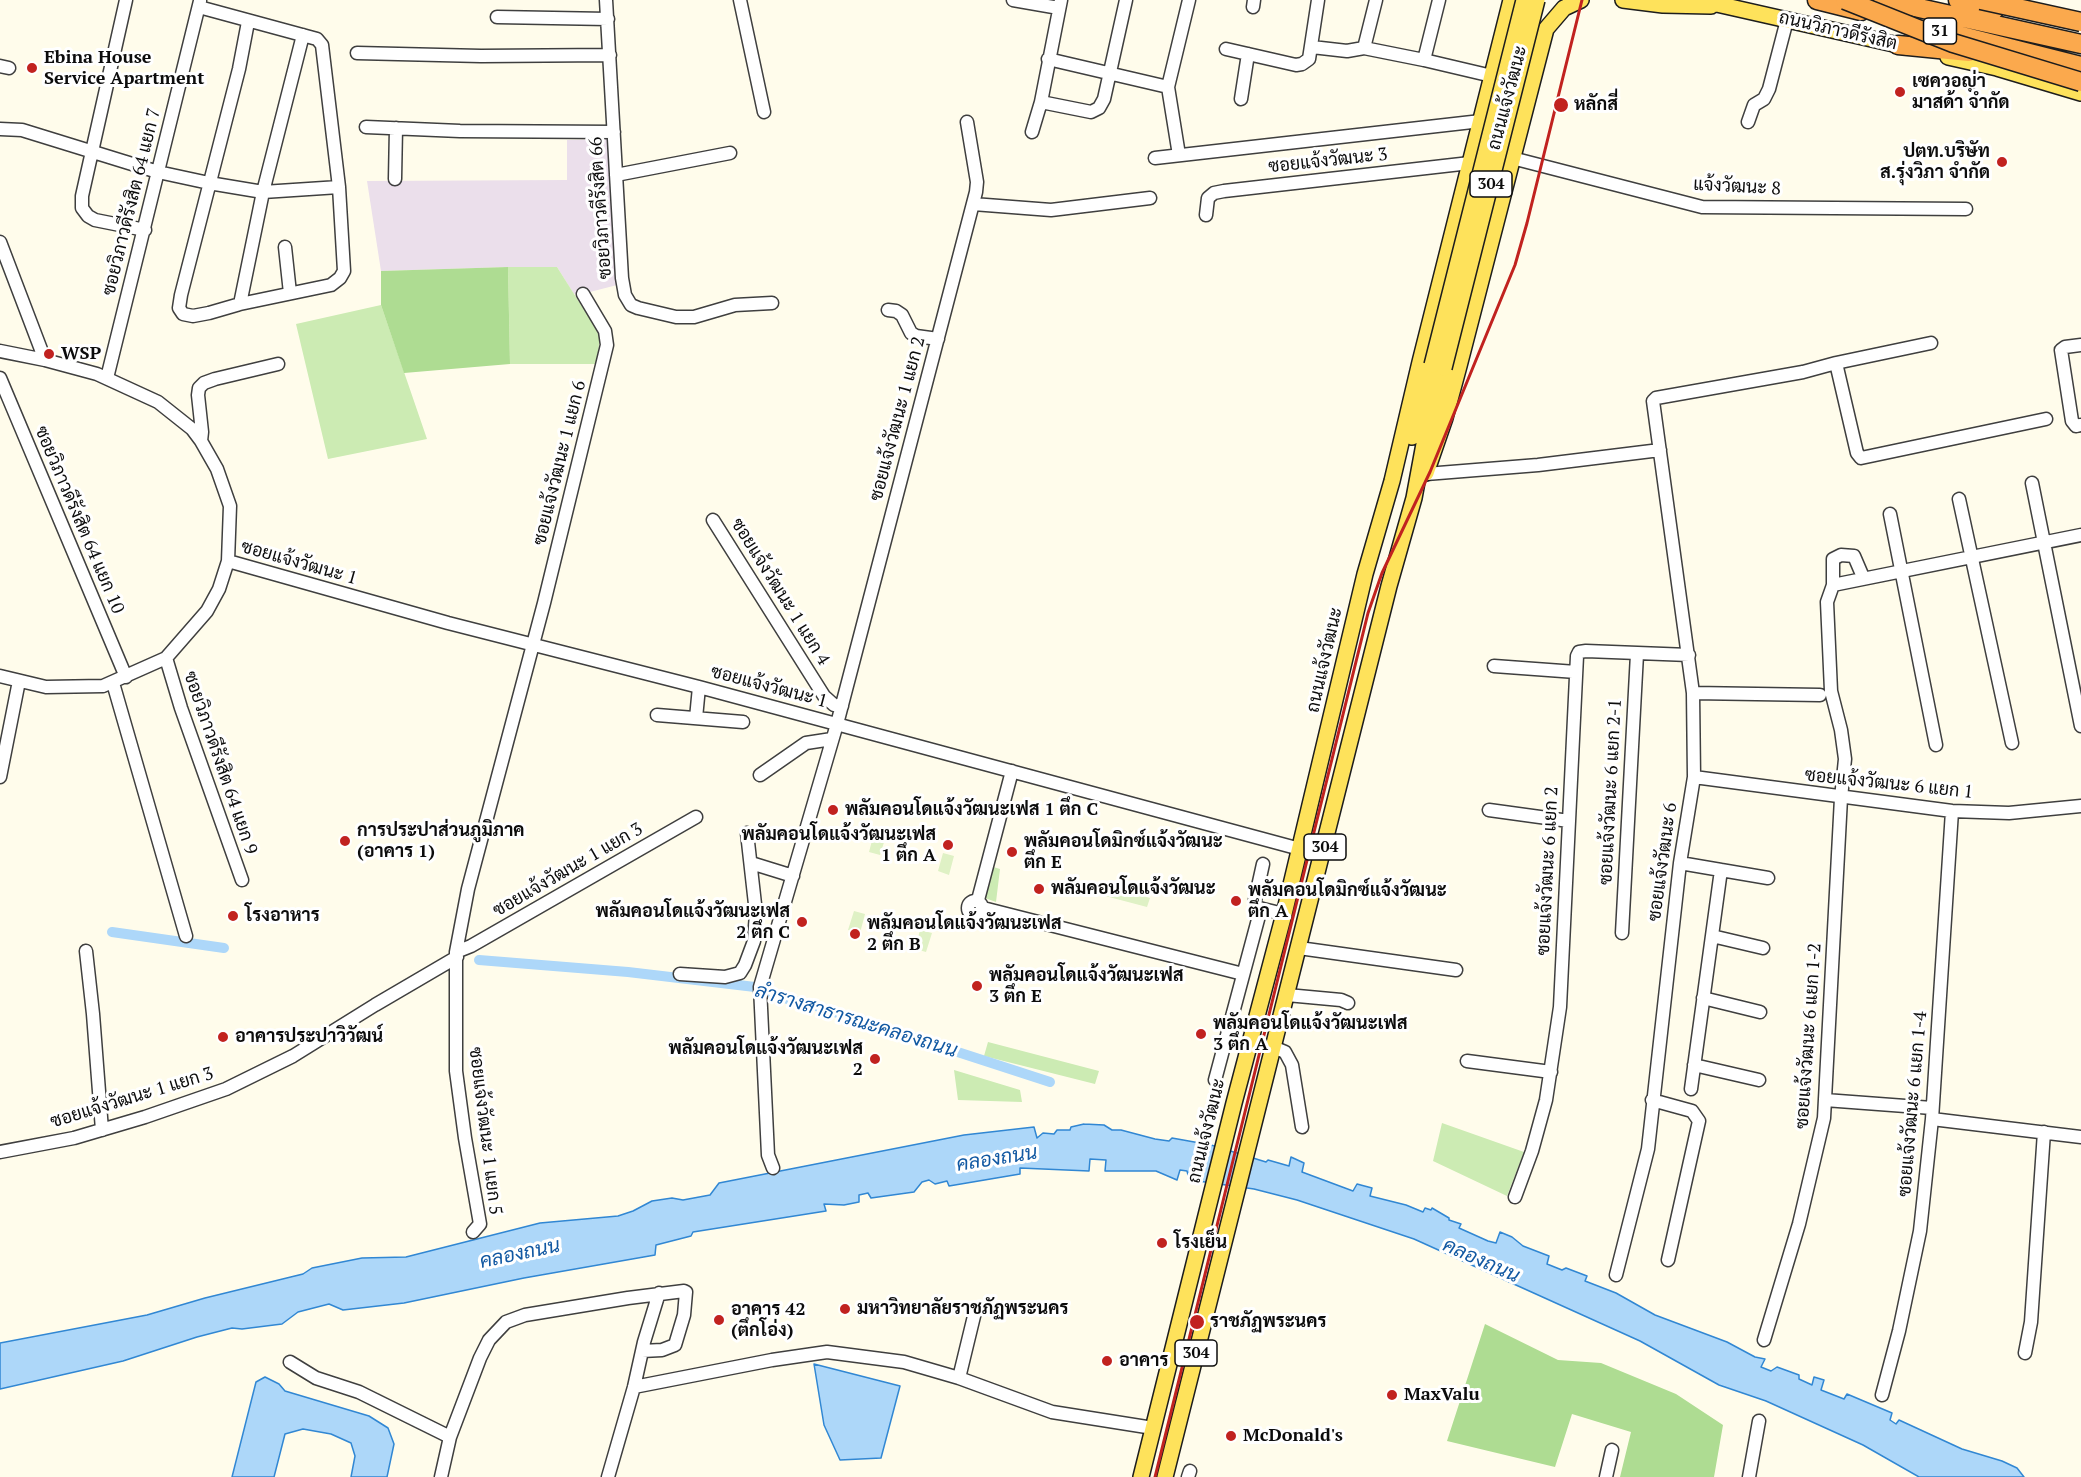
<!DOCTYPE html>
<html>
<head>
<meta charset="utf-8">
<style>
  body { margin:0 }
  canvas { display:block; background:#fffceb }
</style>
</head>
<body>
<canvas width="2081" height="1477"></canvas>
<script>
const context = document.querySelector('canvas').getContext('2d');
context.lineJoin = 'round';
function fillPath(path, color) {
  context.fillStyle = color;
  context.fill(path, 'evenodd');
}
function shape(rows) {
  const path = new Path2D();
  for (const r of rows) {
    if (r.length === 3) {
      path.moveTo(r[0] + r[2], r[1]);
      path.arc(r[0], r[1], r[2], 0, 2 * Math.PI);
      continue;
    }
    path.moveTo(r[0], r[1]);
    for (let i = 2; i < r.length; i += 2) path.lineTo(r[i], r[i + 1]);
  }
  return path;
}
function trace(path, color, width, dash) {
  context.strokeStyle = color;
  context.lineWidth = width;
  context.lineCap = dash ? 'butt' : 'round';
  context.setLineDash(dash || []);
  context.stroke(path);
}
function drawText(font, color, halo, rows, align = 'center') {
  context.font = font + ' "PT Serif",Sarabun,serif';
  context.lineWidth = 6;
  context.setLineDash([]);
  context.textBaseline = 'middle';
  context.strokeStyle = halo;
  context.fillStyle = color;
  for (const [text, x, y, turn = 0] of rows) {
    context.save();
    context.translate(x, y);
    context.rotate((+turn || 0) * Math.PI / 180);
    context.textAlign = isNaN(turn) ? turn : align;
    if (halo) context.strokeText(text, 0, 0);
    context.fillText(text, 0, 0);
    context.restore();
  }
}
fillPath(shape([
  [609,139,617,285,590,292,574,294,557,267,508,267,381,271,367,181,567,180,567,140]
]), '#ebdfeb');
fillPath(shape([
  [508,267,557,267,600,335,597,364,510,364],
  [381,305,427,439,328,459,296,324],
  [990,866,1000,869,996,902,982,897],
  [988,1042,1099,1071,1095,1084,984,1056],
  [954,1070,1020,1090,1022,1102,958,1100],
  [1442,1123,1524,1152,1507,1196,1433,1161]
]), '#ccebb3');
fillPath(shape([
  [508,267,510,364,404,373,381,305,381,271],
  [1485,1324,1558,1360,1601,1363,1676,1394,1723,1425,1714,1477,1620,1477,1631,1432,1572,1414,1555,1467,1447,1441]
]), '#aedc92');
fillPath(shape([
  [874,833,886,836,880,855,869,852],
  [943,853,954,856,949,875,938,871],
  [1092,882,1150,898,1147,907,1090,892],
  [854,911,865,914,860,933,848,930],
  [920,930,932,933,926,952,915,949]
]), '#dff1c5');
const water = shape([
  [1084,1124,1104,1125,1112,1130,1121,1130,1155,1139,1169,1141,1172,1138,1211,1145,1266,1162,1268,1160,1289,1166,1291,1157,1304,1163,1302,1172,1353,1191,1357,1184,1372,1188,1370,1196,1406,1205,1423,1212,1425,1208,1431,1210,1432,1208,1449,1218,1449,1220,1461,1224,1459,1228,1488,1241,1496,1243,1500,1232,1512,1237,1523,1246,1549,1256,1547,1264,1562,1270,1566,1268,1587,1276,1585,1281,1616,1293,1655,1315,1727,1342,1755,1357,1765,1359,1761,1367,1771,1371,1777,1367,1799,1375,1799,1379,1812,1385,1814,1377,1824,1380,1821,1390,1844,1399,1847,1394,1892,1413,1890,1420,1896,1424,1899,1420,1962,1449,2002,1461,2017,1468,2024,1477,1919,1477,1863,1445,1766,1401,1719,1385,1640,1341,1414,1239,1297,1200,1254,1189,1198,1181,1199,1177,1188,1175,1187,1171,1180,1170,1177,1180,1156,1171,1105,1171,1106,1160,1090,1159,1089,1171,1020,1168,1020,1174,949,1186,947,1181,935,1184,929,1180,922,1182,914,1192,871,1198,868,1193,859,1195,859,1202,844,1205,824,1204,826,1211,693,1232,691,1236,656,1245,655,1255,524,1278,404,1303,343,1310,329,1304,298,1312,282,1324,242,1329,232,1328,197,1337,123,1361,0,1389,0,1343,147,1315,205,1298,303,1274,312,1268,362,1258,406,1257,540,1223,618,1216,633,1211,652,1201,672,1198,683,1200,710,1195,719,1183,964,1135,1034,1127,1037,1138,1043,1133,1054,1134,1057,1130,1070,1130,1071,1127,1084,1124],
  [814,1364,900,1386,881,1458,840,1460,824,1425,814,1364],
  [265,1377,279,1384,285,1391,369,1416,388,1428,394,1444,387,1477,351,1477,355,1456,351,1443,331,1434,303,1429,285,1434,274,1477,232,1477,256,1382,265,1377]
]);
fillPath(water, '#add7f9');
trace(water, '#3187d3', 1.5);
trace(shape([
  [112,932,224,948],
  [479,960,628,972,755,987,779,997,816,1006,1050,1082]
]), '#add7f9', 10);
const minor = shape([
  [126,0,82,196,82,208,88,216,95,220,145,230],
  [606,0,622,278,625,295,631,305,638,308,676,317,694,317,735,305,772,303],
  [740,0,764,112],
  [1013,0,1059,8],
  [199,7,317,39,322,45,339,187,344,271,340,278,331,285,240,304,209,313,193,316,183,314,179,308,181,295,239,69,248,22],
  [1253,7,1254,0],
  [497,17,608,19],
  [1312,47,1347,51,1364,48,1376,0],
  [1364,48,1424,60,1492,76],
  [1226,49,1296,65,1302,64,1309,59,1318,0],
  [357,53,481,56,610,55],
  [1048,59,1168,87],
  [1424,60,1439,0],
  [0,66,9,68],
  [1241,99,1248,54],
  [1041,102,1091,112,1099,108,1104,99,1126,0],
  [1748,122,1754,105,1764,99,1769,89,1787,20],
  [366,127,460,131,614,132],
  [0,129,22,130,158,172,209,183,263,192,339,187],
  [1032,132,1041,102,1061,0],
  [1179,155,1168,87,1189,0],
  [1155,158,1481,121],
  [1512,158,1702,207,1966,209],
  [616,175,730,153],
  [395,179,396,128],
  [973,204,1051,210,1150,198],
  [1206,215,1208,198,1214,193,1224,191,1470,163],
  [0,242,45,360],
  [285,247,290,293],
  [240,304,263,192,303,35],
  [888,310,896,311,902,315,911,333,916,336,938,339],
  [2081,345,2065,347,2061,350,2072,421,2076,426,2081,425],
  [0,351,45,360,97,374,158,402,192,429,201,441,217,469,230,506,228,561,219,589,207,611,166,658,103,686,46,687,0,676],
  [1836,363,1857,453,1861,458,2046,419],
  [0,378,126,677],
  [107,378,200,1],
  [201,441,202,432,198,395,199,388,204,383,215,379,278,364],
  [1426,474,1538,465,1660,450],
  [2032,483,2081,726],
  [1959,499,2012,743],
  [1890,514,1936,745],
  [713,520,824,696,834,705,842,706],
  [228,561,448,623,699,687,1300,849],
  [1833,585,1833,559,1841,555,1854,556,1863,577],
  [166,658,181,708,242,880],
  [1494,666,1576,672],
  [113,683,186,936],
  [1693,693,1820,695],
  [657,715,743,722],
  [696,718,699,687],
  [760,775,806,743,832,739],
  [0,777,19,681],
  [1694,777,1952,811,2009,813,2081,806],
  [1489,810,1569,821],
  [751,863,793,876],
  [1680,863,1721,870,1691,1089],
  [1263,864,1255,900,1256,907,1266,910],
  [1721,870,1768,878],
  [978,900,1012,771],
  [975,908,7],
  [983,908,1243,974],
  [1622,933,1637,654],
  [1712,936,1763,948],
  [1299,948,1456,970],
  [86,951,93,1014,102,1130],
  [456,952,471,946,696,817],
  [680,974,725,977,740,973,745,965,754,941,756,913,747,833],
  [1287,995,1341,1000,1348,1003],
  [1703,998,1760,1012],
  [1273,1047,1285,1052,1292,1065,1302,1127],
  [1467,1061,1551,1072],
  [1694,1065,1759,1080],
  [1215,1080,1260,912,1263,909,1284,914],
  [1652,1100,1692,1111,1699,1121,1668,1260],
  [1825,1100,1932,1108],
  [1932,1119,2081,1137],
  [0,1152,74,1138,145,1117,226,1089,293,1056,375,1005,457,957],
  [773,1168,768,1155,760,987,837,724,976,192,977,182,967,122],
  [1515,1197,1532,1151,1546,1100,1560,1007,1577,656,1579,652,1586,651,1689,655],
  [473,1232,480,1224,465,1138,456,1071,456,952,468,889,544,603,607,345,605,331,583,294],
  [1616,1275,1648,1149,1680,863,1694,777,1693,693,1653,401,1656,398,1803,372,1836,363,1931,343],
  [1764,1340,1799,1224,1824,1118,1841,798,1845,759,1841,730,1831,691,1827,602,1833,585,2081,535],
  [2025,1353,2031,1322,2044,1132],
  [290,1362,316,1378,359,1392,450,1437],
  [959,1378,975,1312],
  [634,1387,772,1360,827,1352,904,1362,959,1378,1052,1412,1153,1428],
  [1882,1395,1899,1331,1920,1231,1932,1119,1952,811],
  [441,1477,450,1437,480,1358,489,1340,506,1322,525,1315,628,1298,684,1291,686,1292,684,1315,675,1345,662,1350,642,1351],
  [608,1477,634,1387,644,1342,659,1293],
  [1188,1477,1190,1471],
  [1606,1477,1612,1450],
  [1749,1477,1759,1421]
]);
const major = shape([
  [1623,0,1663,5,1711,6],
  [1699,0,1907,47],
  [1948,57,1997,68,2081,93],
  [1412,437,1432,365],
  [1426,473,1445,418,1459,366,1546,29,1564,8,1581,0],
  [1141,1477,1234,1103,1284,914,1365,574,1392,481,1420,362,1511,0],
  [1165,1477,1389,586,1414,498,1424,444,1444,368]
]);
const highway = shape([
  [1817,0,1861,11],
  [1883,0,2081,44],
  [1958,0,1995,9],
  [1938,30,2081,66],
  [1898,45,1969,52]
]);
trace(minor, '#3f3f3f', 15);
trace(major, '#1d1d1d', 18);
trace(highway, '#1d1d1d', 21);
trace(minor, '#fff', 12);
trace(major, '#fee25b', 15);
trace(highway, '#fba94d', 18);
trace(shape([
  [1155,1477,1368,613,1382,573,1430,472,1515,265,1527,223,1582,0]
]), '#c1221f', 3);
const majorBridge = shape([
  [1432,365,1524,0],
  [1444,368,1537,0]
]);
const highwayBridge = shape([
  [1845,0,1953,43,2081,82],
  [1981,0,2081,22]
]);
trace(majorBridge, '#1d1d1d', 18, []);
trace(highwayBridge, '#1d1d1d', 21, []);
trace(majorBridge, '#fee25b', 15);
trace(highwayBridge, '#fba94d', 18);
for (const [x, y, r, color] of [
  [32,68,6,"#c1221f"],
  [1900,92,6,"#c1221f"],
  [1561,105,8,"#c1221f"],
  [2002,162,6,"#c1221f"],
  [49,354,6,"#c1221f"],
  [833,810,6,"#c1221f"],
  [345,841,6,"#c1221f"],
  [948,845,6,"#c1221f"],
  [1012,852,6,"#c1221f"],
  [1039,889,6,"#c1221f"],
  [1236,901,6,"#c1221f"],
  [233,916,6,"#c1221f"],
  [802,922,6,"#c1221f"],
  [855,934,6,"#c1221f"],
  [977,986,6,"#c1221f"],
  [1201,1034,6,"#c1221f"],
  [223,1037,6,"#c1221f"],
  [875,1059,6,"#c1221f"],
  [1162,1243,6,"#c1221f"],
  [845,1309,6,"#c1221f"],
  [719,1320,6,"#c1221f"],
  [1197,1322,8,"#c1221f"],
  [1107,1361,6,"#c1221f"],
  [1392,1395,6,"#c1221f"],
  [1231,1436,6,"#c1221f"]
]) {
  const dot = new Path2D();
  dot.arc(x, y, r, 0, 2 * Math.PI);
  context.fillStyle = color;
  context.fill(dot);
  trace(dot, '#fff', 2);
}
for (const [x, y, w] of [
  [1940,31,33],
  [1491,184,42],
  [1325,847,42],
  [1196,1353,42]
]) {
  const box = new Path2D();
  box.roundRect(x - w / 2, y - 13, w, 26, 4.5);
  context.fillStyle = '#fff';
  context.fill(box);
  trace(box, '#0c0c0c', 1.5);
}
drawText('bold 16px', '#0c0c0c', null, [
  ["31",1940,31],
  ["304",1491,184],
  ["304",1325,847],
  ["304",1196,1353]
]);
drawText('18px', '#0c0c0c', '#fff', [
  ["ถนนวิภาวดีรังสิต",1838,31,13],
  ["ถนนแจ้งวัฒนะ",1508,98,-75],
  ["ซอยแจ้งวัฒนะ 3",1328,161,-6],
  ["แจ้งวัฒนะ 8",1737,187,3],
  ["ซอยวิภาวดีรังสิต 64 แยก 7",132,202,-76],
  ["ซอยวิภาวดีรังสิต 66",601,208,-94],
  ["ซอยแจ้งวัฒนะ 1 แยก 2",898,419,-75],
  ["ซอยแจ้งวัฒนะ 1 แยก 6",560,463,-76],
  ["ซอยวิภาวดีรังสิต 64 แยก 10",79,520,67],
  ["ซอยแจ้งวัฒนะ 1",299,563,16],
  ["ซอยแจ้งวัฒนะ 1 แยก 4",780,592,58],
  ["ถนนแจ้งวัฒนะ",1325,660,-77],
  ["ซอยแจ้งวัฒนะ 1",769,687,15],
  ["ซอยวิภาวดีรังสิต 64 แยก 9",220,763,71],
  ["ซอยแจ้งวัฒนะ 6 แยก 1",1889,784,6],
  ["ซอยแจ้งวัฒนะ 6 แยก 2-1",1611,792,-87],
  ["ซอยแจ้งวัฒนะ 6",1663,862,-82],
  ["ซอยแจ้งวัฒนะ 1 แยก 3",568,870,-30],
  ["ซอยแจ้งวัฒนะ 6 แยก 2",1548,871,-87],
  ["ซอยแจ้งวัฒนะ 6 แยก 1-2",1809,1036,-86],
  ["ซอยแจ้งวัฒนะ 1 แยก 3",132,1098,-17],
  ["ซอยแจ้งวัฒนะ 6 แยก 1-4",1913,1104,-85],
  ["ซอยแจ้งวัฒนะ 1 แยก 5",485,1131,83],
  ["ถนนแจ้งวัฒนะ",1207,1131,-76]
]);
drawText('bold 18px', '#0c0c0c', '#fff', [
  ["Ebina House",44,58],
  ["Service Apartment",44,79],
  ["เซควอญ่า",1912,82],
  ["มาสด้า จำกัด",1912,103],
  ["หลักสี่",1574,105],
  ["ปตท.บริษัท",1990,152,"right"],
  ["ส.รุ่งวิภา จำกัด",1990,173,"right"],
  ["WSP",61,354],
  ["พลัมคอนโดแจ้งวัฒนะเฟส 1 ตึก C",845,810],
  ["การประปาส่วนภูมิภาค",357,831],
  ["(อาคาร 1)",357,852],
  ["พลัมคอนโดแจ้งวัฒนะเฟส",936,835,"right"],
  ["1 ตึก A",936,856,"right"],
  ["พลัมคอนโดมิกซ์แจ้งวัฒนะ",1024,842],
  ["ตึก E",1024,863],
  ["พลัมคอนโดแจ้งวัฒนะ",1051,889],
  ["พลัมคอนโดมิกซ์แจ้งวัฒนะ",1248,891],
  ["ตึก A",1248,912],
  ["พลัมคอนโดแจ้งวัฒนะเฟส",790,912,"right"],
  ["2 ตึก C",790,933,"right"],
  ["โรงอาหาร",245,916],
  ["พลัมคอนโดแจ้งวัฒนะเฟส",867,924],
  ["2 ตึก B",867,945],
  ["พลัมคอนโดแจ้งวัฒนะเฟส",989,976],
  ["3 ตึก E",989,997],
  ["พลัมคอนโดแจ้งวัฒนะเฟส",1213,1024],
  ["3 ตึก A",1213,1045],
  ["อาคารประปาวิวัฒน์",235,1037],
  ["พลัมคอนโดแจ้งวัฒนะเฟส",863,1049,"right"],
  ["2",863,1070,"right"],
  ["โรงเย็น",1174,1243],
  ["มหาวิทยาลัยราชภัฏพระนคร",857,1309],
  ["อาคาร 42",731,1310],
  ["(ตึกโอ่ง)",731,1331],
  ["ราชภัฏพระนคร",1210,1322],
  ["อาคาร",1119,1361],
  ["MaxValu",1404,1395],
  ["McDonald's",1243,1436]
], 'left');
drawText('italic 20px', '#1158a2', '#fff', [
  ["ลำรางสาธารณะคลองถนน",856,1021,17],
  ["คลองถนน",997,1159,-9],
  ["คลองถนน",520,1254,-12],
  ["คลองถนน",1481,1261,24]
]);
</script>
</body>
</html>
